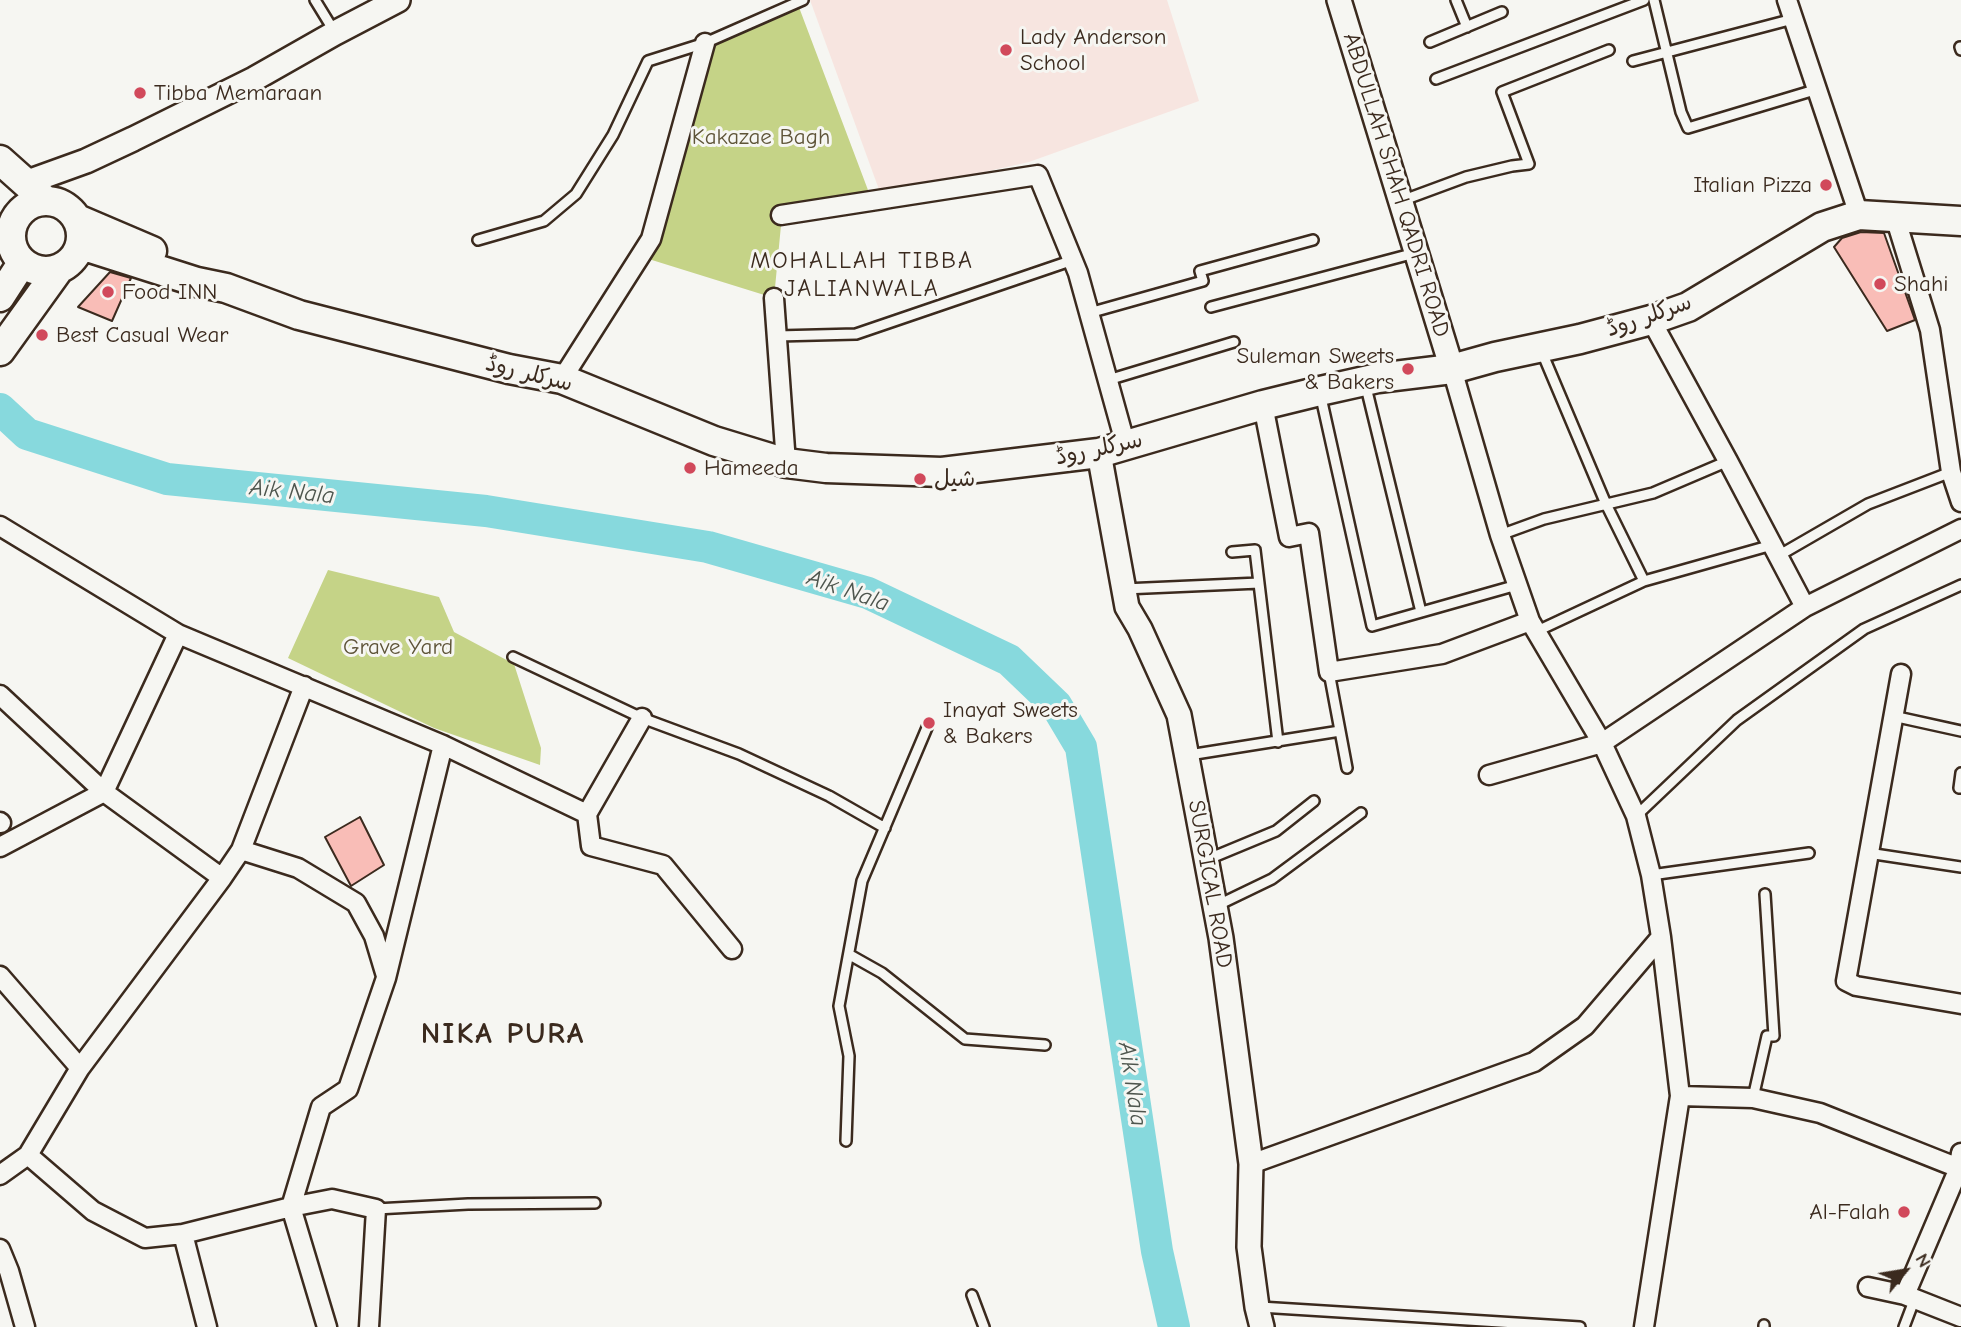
<!DOCTYPE html>
<html>
<head>
<meta charset="utf-8">
<style>
  body { margin:0 }
  #map { position:relative; width:1961px; height:1327px; overflow:hidden; background:#f6f6f2; font-family:"Comic Neue",sans-serif }
  canvas { display:block }
  .north { position:absolute; left:1870px; top:1236px; width:70px; height:70px; -webkit-text-stroke:5px #f6f6f2; paint-order:stroke; rotate:60deg; font-size:19px; font-weight:700; line-height:28px; text-align:center; color:#3b2a1e }
  .north::after { content:''; display:block; margin:auto; width:24px; height:32px; background:#3b2a1e; clip-path:polygon(50% 0,100% 100%,50% 72%,0 100%) }
</style>
</head>
<body>
<div id="map">
<canvas width="1961" height="1327"></canvas>
<div class="north">N</div>
</div>
<script>
const context = document.querySelector('canvas').getContext('2d');
context.lineJoin = 'round';
function fillPath(path, color) {
  context.fillStyle = color;
  context.fill(path, 'evenodd');
}
function shape(rows) {
  const path = new Path2D();
  for (const r of rows) {
    if (r.length === 3) {
      path.moveTo(r[0] + r[2], r[1]);
      path.arc(r[0], r[1], r[2], 0, 2 * Math.PI);
      continue;
    }
    path.moveTo(r[0], r[1]);
    for (let i = 2; i < r.length; i += 2) path.lineTo(r[i], r[i + 1]);
  }
  return path;
}
function trace(path, color, width, dash) {
  context.strokeStyle = color;
  context.lineWidth = width;
  context.lineCap = dash ? 'butt' : 'round';
  context.setLineDash(dash || []);
  context.stroke(path);
}
function drawText(font, color, halo, rows, align = 'center') {
  context.font = font + ' "Comic Neue","Playpen Sans Arabic",sans-serif';
  context.lineWidth = 6;
  context.setLineDash([]);
  context.textBaseline = 'middle';
  context.strokeStyle = halo;
  context.fillStyle = color;
  for (const [text, x, y, turn = 0] of rows) {
    context.save();
    context.translate(x, y);
    context.rotate((+turn || 0) * Math.PI / 180);
    context.textAlign = isNaN(turn) ? turn : align;
    if (halo) context.strokeText(text, 0, 0);
    context.fillText(text, 0, 0);
    context.restore();
  }
}
fillPath(shape([
  [810,0,1167,0,1199,101,1029,162,881,195]
]), '#f7e5e0');
fillPath(shape([
  [797,2,871,198,782,215,774,298,639,256,705,43],
  [328,570,439,597,454,632,514,664,541,748,540,765,434,728,288,658]
]), '#c5d387');
trace(shape([
  [0,409,27,434,167,479,486,511,708,547,868,593,1009,660,1056,705,1081,747,1157,1251,1174,1327]
]), '#87d9dd', 32);
const building = shape([
  [1861,232,1884,233,1915,320,1887,331,1834,247,1842,238,1861,232],
  [110,272,131,278,112,321,78,307,110,272],
  [360,817,384,865,351,886,325,837,360,817]
]);
fillPath(building, '#f9bdb7');
trace(building, '#3b2a1e', 2);
const service = shape([
  [315,0,334,31],
  [1456,0,1467,27],
  [1654,0,1681,112,1688,128,1818,89],
  [1430,42,1502,12],
  [1960,47,1961,50],
  [1633,61,1793,19],
  [1436,79,1644,0],
  [1401,201,1466,177,1512,166,1529,164,1502,92,1609,50],
  [478,240,544,221,576,194,613,135,648,61,705,43,803,0],
  [1211,307,1415,253],
  [1089,313,1203,281,1200,271,1313,240],
  [777,336,856,334,1073,260],
  [1541,350,1606,504,1644,581],
  [1108,380,1234,342],
  [1365,383,1421,612],
  [1320,393,1372,626,1517,585],
  [1500,535,1544,519,1653,493,1728,461],
  [1232,552,1255,550,1278,742],
  [1778,556,1868,504,1951,472],
  [1124,589,1259,583],
  [1535,632,1644,581,1772,545],
  [513,657,642,718,739,754,829,796,885,828],
  [1329,672,1347,768],
  [1893,716,1961,731],
  [1189,755,1340,731],
  [1961,773,1959,788,1961,788],
  [1636,816,1737,720,1864,629,1961,585],
  [1868,853,1961,867],
  [1206,860,1276,831,1314,801],
  [1651,875,1809,853],
  [1216,906,1272,879,1361,813],
  [850,955,882,973,965,1039,1045,1045],
  [1753,1098,1767,1036,1774,1036,1765,894],
  [846,1141,849,1056,839,1006,862,881,929,723],
  [376,1209,468,1204,595,1203],
  [972,1295,984,1327],
  [1260,1307,1580,1327],
  [1764,1327,1764,1325],
  [1904,1327,1915,1298]
]);
const minor = shape([
  [1787,0,1859,215],
  [781,215,1038,175,1078,273,1126,446],
  [1895,217,1930,330,1951,472,1961,502],
  [774,298,786,463],
  [1651,320,1728,461,1805,607],
  [1452,369,1500,535,1530,621,1602,743,1636,816,1651,875,1661,937,1680,1096,1644,1327],
  [562,379,651,239,705,43],
  [1263,405,1289,537,1309,533,1329,672,1442,654,1530,621],
  [0,526,178,634,443,745,587,814],
  [1901,674,1846,981,1856,986,1961,1004],
  [0,695,104,792,222,878],
  [642,718,587,814,591,846,663,865,732,949],
  [1489,775,1602,743,1805,607,1961,529],
  [0,822,1,823],
  [0,847,104,792,178,634],
  [241,850,298,868,356,903,374,936,386,976],
  [0,976,80,1068],
  [1680,1096,1753,1098,1820,1113,1961,1169],
  [28,1155,93,1211,145,1238,183,1234,291,1207,332,1199,376,1209,369,1327],
  [1251,1164,1534,1062,1585,1026,1661,937],
  [0,1175,28,1155,80,1068,222,878,241,850,304,686],
  [183,1234,207,1327],
  [0,1249,9,1271,25,1327],
  [1868,1287,1905,1295,1961,1317],
  [1905,1295,1959,1168,1961,1153],
  [327,1327,291,1207,321,1107,348,1089,386,978,443,745]
]);
const tertiary = shape([
  [1339,0,1452,369],
  [25,183,86,161,133,139,254,79,335,33,398,0],
  [1099,453,1127,607,1140,629,1179,715,1221,938,1251,1164,1249,1247,1257,1307,1262,1327]
]);
const primary = shape([
  [0,160,46,201],
  [46,236,35],
  [77,219,152,251],
  [81,245,197,282,226,288,299,315,509,369,562,379,714,441,786,463,826,468,942,472,1099,453,1263,405,1320,391,1378,378,1452,369,1495,357,1580,339,1651,320,1688,307,1822,227,1859,215,1961,221],
  [0,297,22,263],
  [0,351,59,269]
]);
trace(service, '#3b2a1e', 14);
trace(minor, '#3b2a1e', 23);
trace(tertiary, '#3b2a1e', 28);
trace(primary, '#3b2a1e', 33);
trace(service, '#f6f6f2', 9);
trace(minor, '#f6f6f2', 18);
trace(tertiary, '#f6f6f2', 23);
trace(primary, '#f6f6f2', 28);
for (const [x, y, r, color] of [
  [1006,50,7,"#d1495b"],
  [140,93,7,"#d1495b"],
  [1826,185,7,"#d1495b"],
  [1880,284,7,"#d1495b"],
  [108,292,7,"#d1495b"],
  [42,335,7,"#d1495b"],
  [1408,369,7,"#d1495b"],
  [690,468,7,"#d1495b"],
  [920,479,7,"#d1495b"],
  [929,723,7,"#d1495b"],
  [1904,1212,7,"#d1495b"]
]) {
  const dot = new Path2D();
  dot.arc(x, y, r, 0, 2 * Math.PI);
  context.fillStyle = color;
  context.fill(dot);
  trace(dot, '#f6f6f2', 2.5);
}
drawText('23px', '#3b2a1e', '#f6f6f2', [
  ["Lady Anderson",1020,37],
  ["School",1020,63],
  ["Tibba Memaraan",154,93],
  ["Italian Pizza",1812,185,"right"],
  ["Shahi",1894,284],
  ["Food INN",122,292],
  ["Best Casual Wear",56,335],
  ["Suleman Sweets",1394,356,"right"],
  ["& Bakers",1394,382,"right"],
  ["Hameeda",704,468],
  ["شیل",934,479],
  ["Inayat Sweets",943,710],
  ["& Bakers",943,736],
  ["Al-Falah",1890,1212,"right"]
], 'left');
drawText('23px', '#5e5438', '#f6f6f2', [
  ["Kakazae Bagh",761,137],
  ["Grave Yard",398,647]
]);
drawText('23px', '#3b2a1e', '#f6f6f2', [
  ["ABDULLAH SHAH QADRI ROAD",1396,185,73],
  ["سرکلر روڈ",1649,316,-19],
  ["سرکلر روڈ",529,374,14],
  ["سرکلر روڈ",1099,449,-12],
  ["SURGICAL ROAD",1210,884,80]
]);
context.letterSpacing = '2px';
drawText('24px', '#3b2a1e', '#f6f6f2', [
  ["MOHALLAH TIBBA",862,261],
  ["JALIANWALA",862,289]
]);
context.letterSpacing = '0px';
drawText('italic 24px', '#4e564e', '#f6f6f2', [
  ["Aik Nala",292,492,6],
  ["Aik Nala",848,591,19],
  ["Aik Nala",1132,1084,81]
]);
context.letterSpacing = '2px';
drawText('bold 30px', '#3b2a1e', '#f6f6f2', [
  ["NIKA PURA",503,1035]
]);
context.letterSpacing = '0px';
</script>
</body>
</html>
